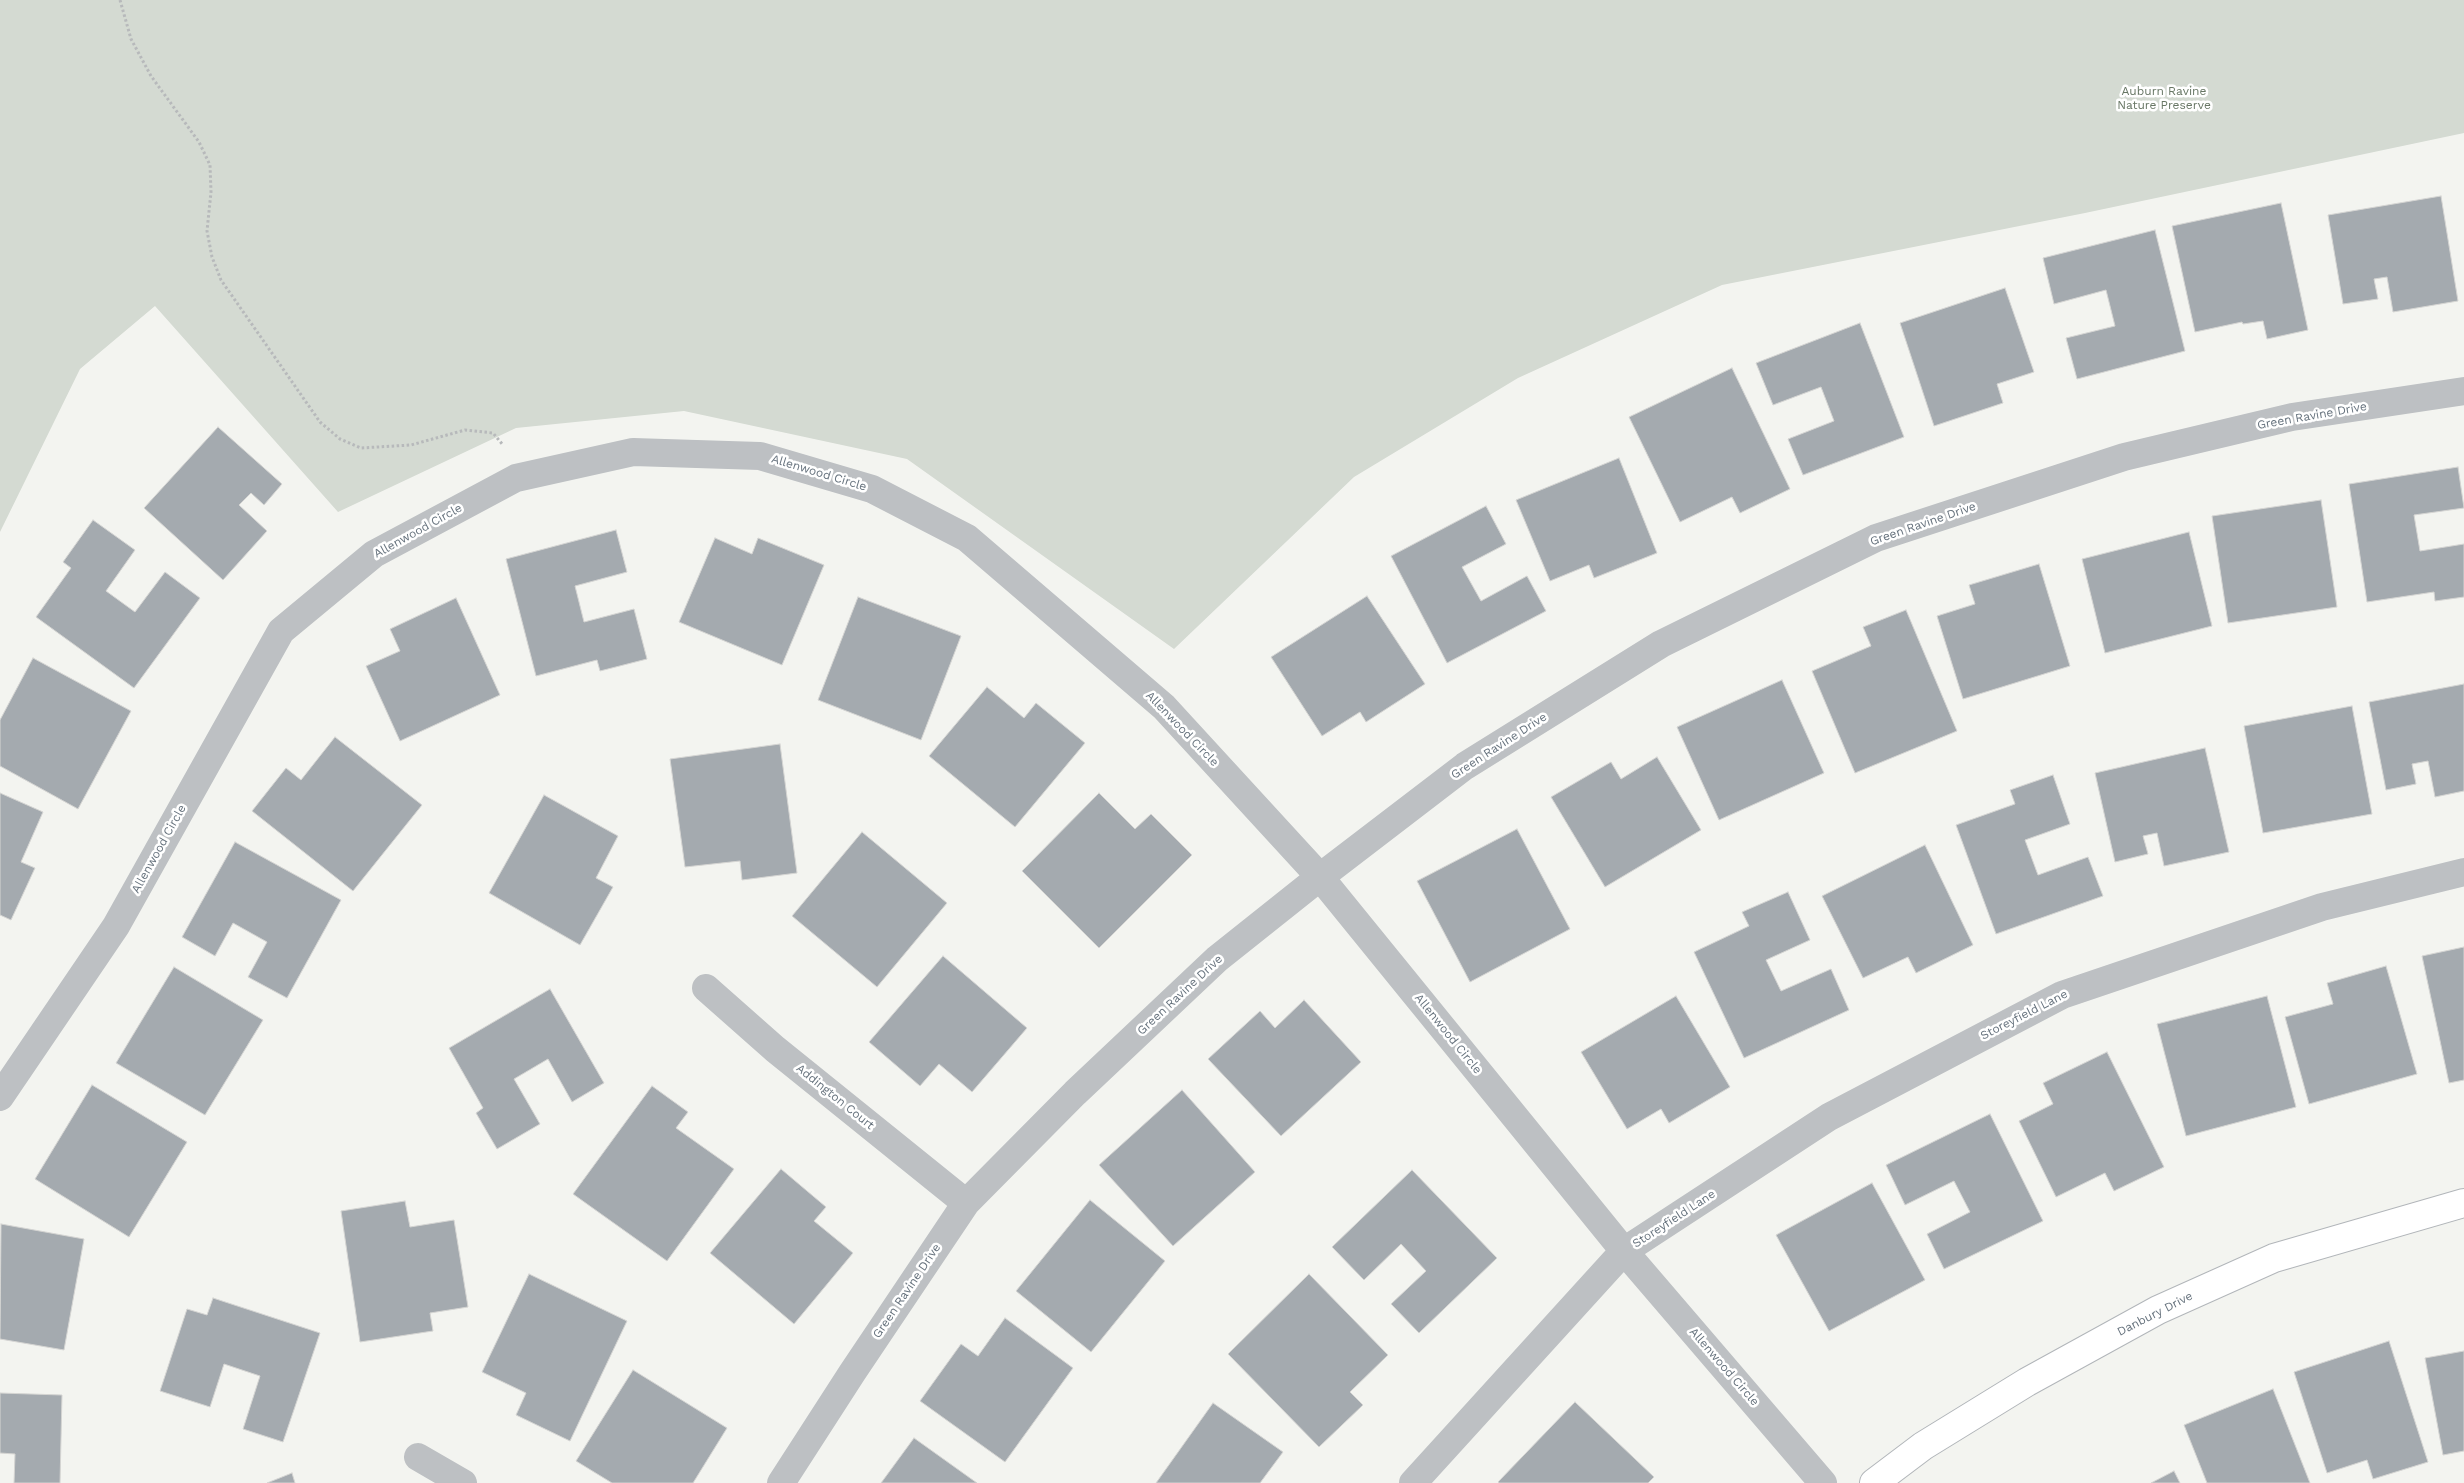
<!DOCTYPE html>
<html>
<head>
<meta charset="utf-8">
<style>
  body { margin:0 }
  canvas { display:block; background:#f3f4f0 }
</style>
</head>
<body>
<canvas width="2464" height="1483"></canvas>
<script>
const context = document.querySelector('canvas').getContext('2d');
context.lineJoin = 'round';
function fillPath(path, color) {
  context.fillStyle = color;
  context.fill(path, 'evenodd');
}
function shape(rows) {
  const path = new Path2D();
  for (const r of rows) {
    path.moveTo(r[0], r[1]);
    for (let i = 2; i < r.length; i += 2) path.lineTo(r[i], r[i + 1]);
  }
  return path;
}
function trace(path, color, width, dash) {
  context.strokeStyle = color;
  context.lineWidth = width;
  context.lineCap = dash ? 'butt' : 'round';
  context.setLineDash(dash || []);
  context.stroke(path);
}
function drawText(font, color, halo, rows, align = 'center') {
  context.font = font + ' "Work Sans",sans-serif';
  context.lineWidth = 5;
  context.setLineDash([]);
  context.textBaseline = 'middle';
  context.strokeStyle = halo;
  context.fillStyle = color;
  for (const [text, x, y, turn = 0] of rows) {
    context.save();
    context.translate(x, y);
    context.rotate((+turn || 0) * Math.PI / 180);
    context.textAlign = isNaN(turn) ? turn : align;
    if (halo) context.strokeText(text, 0, 0);
    context.fillText(text, 0, 0);
    context.restore();
  }
}
fillPath(shape([
  [0,0,2464,0,2464,133,2085,213,1722,285,1518,378,1354,477,1174,649,907,459,684,411,516,428,338,512,155,306,80,369,0,532]
]), '#d4dad2');
const building = shape([
  [2441,196,2458,301,2393,312,2387,277,2374,279,2378,299,2343,304,2328,215,2441,196],
  [2281,203,2308,330,2267,339,2263,321,2243,324,2242,322,2195,332,2172,226,2281,203],
  [2155,230,2185,351,2077,379,2066,338,2115,326,2106,290,2054,304,2043,258,2155,230],
  [2005,288,2034,372,1997,384,2003,403,1934,426,1900,323,2005,288],
  [1860,323,1904,437,1803,475,1788,439,1834,421,1821,387,1773,405,1756,363,1860,323],
  [1732,368,1790,489,1740,513,1732,497,1680,522,1629,417,1732,368],
  [218,427,282,484,264,505,251,493,239,505,267,531,223,580,144,508,218,427],
  [1619,458,1657,553,1594,578,1589,565,1550,581,1516,500,1619,458],
  [2458,467,2464,508,2414,515,2420,551,2464,544,2464,597,2435,601,2434,592,2367,602,2349,484,2458,467],
  [2321,500,2337,607,2228,623,2212,516,2321,500],
  [1486,506,1506,544,1462,567,1481,601,1527,576,1546,611,1447,663,1391,556,1486,506],
  [93,520,135,550,106,591,135,612,165,572,200,598,134,688,36,617,71,568,63,562,93,520],
  [616,530,627,572,575,586,584,622,634,609,647,659,600,671,597,660,536,676,506,559,616,530],
  [2189,532,2212,626,2105,653,2082,559,2189,532],
  [715,538,752,554,758,538,824,565,782,665,679,622,715,538],
  [2039,564,2070,666,1963,699,1937,616,1975,604,1969,585,2039,564],
  [1367,596,1425,684,1366,722,1360,712,1322,736,1271,657,1367,596],
  [858,597,961,636,921,740,818,700,858,597],
  [456,598,500,695,400,741,366,666,400,651,390,629,456,598],
  [1906,610,1957,731,1855,773,1812,671,1871,646,1863,627,1906,610],
  [33,658,131,711,78,809,0,766,0,720,33,658],
  [1782,680,1824,773,1719,820,1677,727,1782,680],
  [2464,684,2464,791,2435,797,2428,761,2412,764,2416,784,2386,790,2369,702,2464,684],
  [987,687,1024,718,1036,703,1085,743,1015,827,929,756,987,687],
  [2352,706,2372,814,2263,833,2244,726,2352,706],
  [335,737,422,805,353,891,252,811,286,768,301,780,335,737],
  [780,744,797,873,742,880,740,861,685,867,670,759,780,744],
  [2205,748,2229,852,2164,866,2157,833,2143,836,2148,854,2115,862,2095,773,2205,748],
  [1657,757,1701,830,1605,887,1551,797,1611,762,1621,779,1657,757],
  [2053,775,2070,824,2025,840,2038,875,2088,857,2103,896,1996,934,1956,825,2015,804,2010,790,2053,775],
  [0,793,43,812,21,862,35,868,11,920,0,915,0,793],
  [1099,793,1135,829,1151,814,1192,855,1099,948,1022,871,1099,793],
  [544,795,618,836,596,878,613,887,580,945,489,893,544,795],
  [1517,829,1570,929,1470,982,1417,881,1517,829],
  [862,832,947,903,877,987,792,916,862,832],
  [235,842,341,900,287,998,248,977,267,942,233,923,215,956,182,937,235,842],
  [1925,845,1973,945,1916,973,1908,957,1863,978,1822,896,1925,845],
  [1788,892,1810,940,1766,960,1781,991,1831,969,1849,1010,1744,1058,1694,952,1749,926,1742,912,1788,892],
  [2464,947,2464,1080,2449,1083,2422,956,2464,947],
  [943,956,1027,1028,972,1092,939,1064,920,1086,869,1042,943,956],
  [2386,966,2417,1074,2309,1104,2285,1017,2333,1004,2327,983,2386,966],
  [174,967,263,1020,205,1115,116,1063,174,967],
  [550,989,604,1083,572,1102,548,1059,514,1079,540,1124,497,1149,476,1113,483,1108,449,1048,550,989],
  [1676,996,1730,1087,1669,1123,1661,1109,1627,1129,1581,1052,1676,996],
  [2267,996,2296,1107,2186,1136,2157,1024,2267,996],
  [1304,1000,1361,1062,1281,1136,1208,1059,1260,1011,1275,1028,1304,1000],
  [2107,1052,2164,1167,2114,1191,2105,1173,2056,1197,2019,1121,2053,1104,2043,1083,2107,1052],
  [92,1085,187,1142,129,1237,35,1179,92,1085],
  [652,1086,688,1112,676,1128,734,1169,667,1261,573,1194,652,1086],
  [1182,1090,1255,1172,1173,1246,1099,1165,1182,1090],
  [1990,1114,2043,1221,1944,1269,1927,1234,1970,1212,1954,1181,1905,1205,1886,1165,1990,1114],
  [781,1169,826,1207,814,1221,853,1253,794,1324,710,1253,781,1169],
  [1412,1170,1497,1258,1419,1333,1391,1304,1426,1271,1401,1244,1364,1280,1332,1247,1412,1170],
  [1872,1183,1925,1280,1829,1331,1776,1235,1872,1183],
  [1090,1200,1165,1261,1091,1352,1016,1291,1090,1200],
  [405,1201,410,1227,454,1220,468,1307,430,1313,433,1331,360,1342,341,1211,405,1201],
  [1,1224,84,1239,64,1350,0,1339,1,1224],
  [529,1274,627,1321,570,1441,516,1415,526,1393,482,1372,529,1274],
  [1309,1274,1388,1355,1350,1392,1363,1405,1319,1447,1228,1354,1309,1274],
  [213,1298,320,1333,283,1442,243,1429,260,1376,224,1364,210,1407,160,1391,187,1309,207,1315,213,1298],
  [1005,1318,1073,1368,1005,1462,920,1401,961,1344,978,1356,1005,1318],
  [2389,1341,2428,1462,2373,1479,2367,1460,2327,1473,2294,1372,2389,1341],
  [2464,1351,2464,1451,2443,1455,2425,1358,2464,1351],
  [633,1370,727,1428,693,1483,612,1483,576,1461,633,1370],
  [2273,1389,2310,1483,2207,1483,2184,1425,2273,1389],
  [0,1393,62,1395,60,1483,14,1483,15,1454,0,1453,0,1393],
  [1575,1402,1654,1477,1648,1483,1499,1483,1498,1482,1575,1402],
  [1213,1403,1283,1452,1260,1483,1156,1483,1213,1403],
  [914,1438,977,1483,881,1483,914,1438],
  [2174,1471,2180,1483,2151,1483,2174,1471],
  [292,1473,295,1483,267,1483,292,1473]
]);
fillPath(building, '#a4aaaf');
trace(building, '#d5d5d3', 1);
const secondary = shape([
  [1874,1483,1923,1446,2027,1382,2158,1310,2274,1258,2464,1203]
]);
trace(secondary, '#b2b6ba', 30);
trace(shape([
  [120,0,131,39,151,76,199,142,210,165,211,192,207,231,212,257,221,280,320,422,340,439,361,448,411,445,465,430,493,433,503,445]
]), '#b7b9bb', 3, [2.5, 2.5]);
trace(shape([
  [706,988,775,1049,966,1203],
  [0,1097,116,926,281,631,374,554,516,478,633,452,760,456,872,489,967,538,1164,707,1320,877,1624,1251,1823,1483],
  [418,1457,463,1483],
  [781,1483,852,1373,966,1203,1075,1093,1217,959,1320,877,1465,766,1661,644,1876,538,2124,457,2292,417,2464,391],
  [1413,1483,1624,1251,1829,1117,2062,995,2322,907,2464,872]
]), '#bdc0c3', 28);
trace(secondary, '#fff', 28);
drawText('12px', '#677664', '#fff', [
  ["Auburn Ravine",2164,91],
  ["Nature Preserve",2164,105]
]);
drawText('12px', '#66727d', '#fff', [
  ["Green Ravine Drive",2312,416,-10],
  ["Allenwood Circle",819,473,17],
  ["Green Ravine Drive",1923,524,-19],
  ["Allenwood Circle",418,531,-29],
  ["Allenwood Circle",1182,729,46],
  ["Green Ravine Drive",1499,746,-33],
  ["Allenwood Circle",159,849,-61],
  ["Green Ravine Drive",1180,995,-43],
  ["Storeyfield Lane",2024,1015,-27],
  ["Allenwood Circle",1448,1034,51],
  ["Addington Court",835,1097,39],
  ["Storeyfield Lane",1674,1219,-33],
  ["Green Ravine Drive",907,1291,-56],
  ["Danbury Drive",2155,1314,-27],
  ["Allenwood Circle",1724,1367,49]
]);
</script>
</body>
</html>
